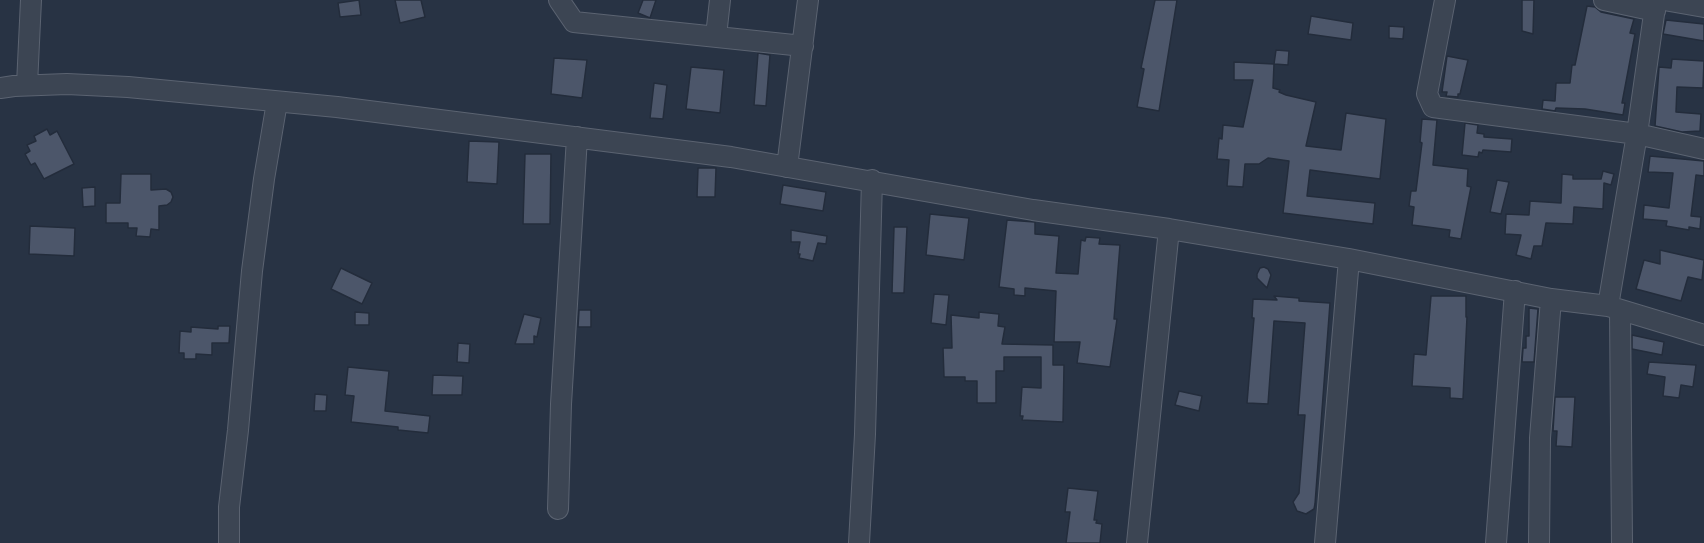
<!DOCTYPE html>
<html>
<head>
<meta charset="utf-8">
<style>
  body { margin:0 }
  canvas { display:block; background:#283344 }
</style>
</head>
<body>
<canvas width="1704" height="543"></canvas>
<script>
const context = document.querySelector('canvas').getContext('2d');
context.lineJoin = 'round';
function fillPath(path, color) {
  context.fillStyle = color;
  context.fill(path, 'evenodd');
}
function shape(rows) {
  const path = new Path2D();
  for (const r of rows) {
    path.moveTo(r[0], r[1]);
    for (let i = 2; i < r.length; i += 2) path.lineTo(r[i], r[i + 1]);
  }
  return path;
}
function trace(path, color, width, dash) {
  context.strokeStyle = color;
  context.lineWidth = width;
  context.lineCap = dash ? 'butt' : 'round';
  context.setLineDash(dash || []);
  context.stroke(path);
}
const building = shape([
  [359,0,361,15,340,17,338,3,359,0],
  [395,0,421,0,425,17,400,23,395,0],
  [643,0,656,0,650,18,638,13,643,0],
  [1155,0,1177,0,1159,111,1137,107,1144,69,1141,68,1155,0],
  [1522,0,1534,0,1533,34,1522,31,1522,0],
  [1587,6,1595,7,1601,12,1634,19,1630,33,1635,34,1622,103,1625,103,1623,115,1585,109,1556,108,1555,111,1542,109,1543,100,1555,101,1556,83,1570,83,1572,65,1575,65,1587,6],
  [1311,16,1353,23,1351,40,1308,34,1311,16],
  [1666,20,1704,24,1704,41,1663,34,1666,20],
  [1389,26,1404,27,1403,39,1389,38,1389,26],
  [1276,50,1289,51,1288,65,1274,64,1276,50],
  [758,53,770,55,766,106,754,105,758,53],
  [1447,56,1468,60,1460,94,1458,94,1458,97,1446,96,1447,92,1442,92,1447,56],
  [554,58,587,60,582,98,551,94,554,58],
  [1672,59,1704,61,1703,88,1677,87,1676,112,1701,114,1700,131,1682,132,1655,126,1659,67,1671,68,1672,59],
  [1234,62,1274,64,1273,88,1280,90,1279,92,1286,95,1316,102,1306,146,1341,150,1346,113,1386,119,1380,179,1310,170,1307,196,1375,203,1373,224,1283,213,1289,161,1268,158,1259,164,1245,164,1243,187,1227,186,1229,160,1217,159,1219,138,1222,139,1223,125,1243,127,1253,80,1234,80,1234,62],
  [691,67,724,70,720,113,686,109,691,67],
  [654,83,667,85,663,119,650,118,654,83],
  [1422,119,1437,120,1433,165,1468,169,1467,186,1471,187,1461,239,1449,237,1450,230,1412,225,1414,207,1409,206,1411,191,1416,191,1422,143,1420,142,1422,119],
  [1465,123,1478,125,1477,133,1484,134,1484,137,1512,139,1511,152,1483,150,1482,153,1479,152,1478,157,1462,155,1465,123],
  [47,129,50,135,57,131,74,164,44,179,35,163,31,165,25,154,30,151,27,145,36,141,34,136,47,129],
  [469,141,499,142,497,184,467,182,469,141],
  [525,154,551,154,550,224,523,224,525,154],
  [1650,156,1704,161,1704,176,1696,175,1691,216,1701,217,1700,229,1689,227,1689,230,1666,226,1667,221,1643,219,1644,205,1669,208,1673,173,1648,172,1650,156],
  [698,168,716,168,715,197,697,197,698,168],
  [1603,171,1614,174,1611,185,1604,183,1603,209,1574,207,1573,224,1546,223,1542,246,1534,246,1531,259,1516,255,1521,235,1505,234,1506,214,1529,215,1530,201,1561,203,1562,174,1573,175,1573,179,1601,179,1603,171],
  [121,174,151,174,151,190,166,189,171,192,173,197,171,202,167,205,159,206,159,230,151,229,150,237,136,236,137,228,128,228,128,223,106,223,106,203,120,203,121,174],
  [1497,180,1509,182,1501,214,1490,212,1497,180],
  [783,185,826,192,823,211,780,204,783,185],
  [95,187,95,206,83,207,82,188,95,187],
  [930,214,969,218,964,260,926,255,930,214],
  [1007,220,1035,222,1035,234,1059,236,1056,273,1078,274,1081,240,1085,241,1086,237,1100,238,1099,244,1120,245,1114,319,1117,319,1110,367,1077,363,1080,342,1054,342,1056,291,1025,288,1025,296,1014,295,1014,289,999,287,1007,220],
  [30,226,75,228,74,256,29,254,30,226],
  [894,227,907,227,904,293,892,293,894,227],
  [791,230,827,236,826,244,818,243,813,261,799,258,800,254,798,254,800,242,791,242,791,230],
  [1660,250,1704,260,1702,280,1688,277,1681,301,1636,289,1644,260,1660,264,1660,250],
  [1264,267,1268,269,1271,275,1267,288,1257,278,1257,274,1260,268,1264,267],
  [341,268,372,283,362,304,331,289,341,268],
  [934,294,949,295,946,325,931,323,934,294],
  [1274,296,1299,298,1299,301,1330,303,1315,504,1314,509,1306,514,1297,511,1293,502,1299,493,1305,415,1298,415,1305,323,1274,321,1268,404,1247,403,1254,318,1252,318,1253,299,1277,300,1274,296],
  [1431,296,1466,296,1466,317,1467,317,1463,399,1450,398,1450,388,1412,386,1414,354,1426,355,1431,296],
  [1529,308,1538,309,1534,362,1522,362,1523,348,1526,348,1526,336,1529,336,1529,308],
  [579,310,591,310,591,327,578,327,579,310],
  [355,312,369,313,369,325,355,325,355,312],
  [979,312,999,314,998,326,1005,327,1002,344,1053,345,1053,365,1064,365,1063,422,1022,420,1023,416,1020,416,1022,387,1041,388,1041,357,1004,357,1004,371,996,371,996,403,977,403,977,381,965,381,965,377,944,377,943,348,952,348,951,315,979,318,979,312],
  [524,314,541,318,537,337,534,336,534,344,515,344,524,314],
  [218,326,230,326,229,343,212,343,212,355,196,354,196,359,184,359,184,353,179,353,180,331,191,332,191,327,218,329,218,326],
  [1632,335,1664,342,1662,355,1632,349,1632,335],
  [458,343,470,344,469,363,457,362,458,343],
  [1649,362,1696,365,1693,387,1681,385,1679,398,1663,396,1665,377,1647,374,1649,362],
  [348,367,389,371,385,411,430,416,428,433,398,430,398,427,351,422,354,396,345,395,348,367],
  [433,375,463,376,462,395,432,395,433,375],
  [1179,391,1202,396,1199,411,1175,405,1179,391],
  [315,394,327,395,326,411,314,411,315,394],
  [1555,397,1575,397,1572,447,1556,446,1557,431,1553,431,1555,397],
  [1068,488,1098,491,1094,520,1097,520,1096,523,1102,524,1100,543,1066,543,1070,512,1065,512,1068,488]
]);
fillPath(building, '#4c566a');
trace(building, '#232c3b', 1.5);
const minor = shape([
  [559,0,574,22,803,46],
  [1445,0,1427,94,1433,107,1637,134,1704,149],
  [1604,0,1655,11],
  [1664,0,1704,7],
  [716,36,720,0],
  [27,85,31,0],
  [0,88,14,86,67,84,128,87,337,107,731,157,1033,210,1169,229,1349,259,1551,299,1608,306,1704,335],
  [787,167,808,0],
  [1608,306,1637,134,1656,0],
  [1620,311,1622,543],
  [558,509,561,404,577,137],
  [229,543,229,507,238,430,252,271,264,179,277,102],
  [859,543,865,434,872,180],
  [1137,543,1169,229],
  [1325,543,1349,259],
  [1496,543,1515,291],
  [1539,543,1540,438,1551,299]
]);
trace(minor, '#5b6371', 22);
trace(minor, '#3c4553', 20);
</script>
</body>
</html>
